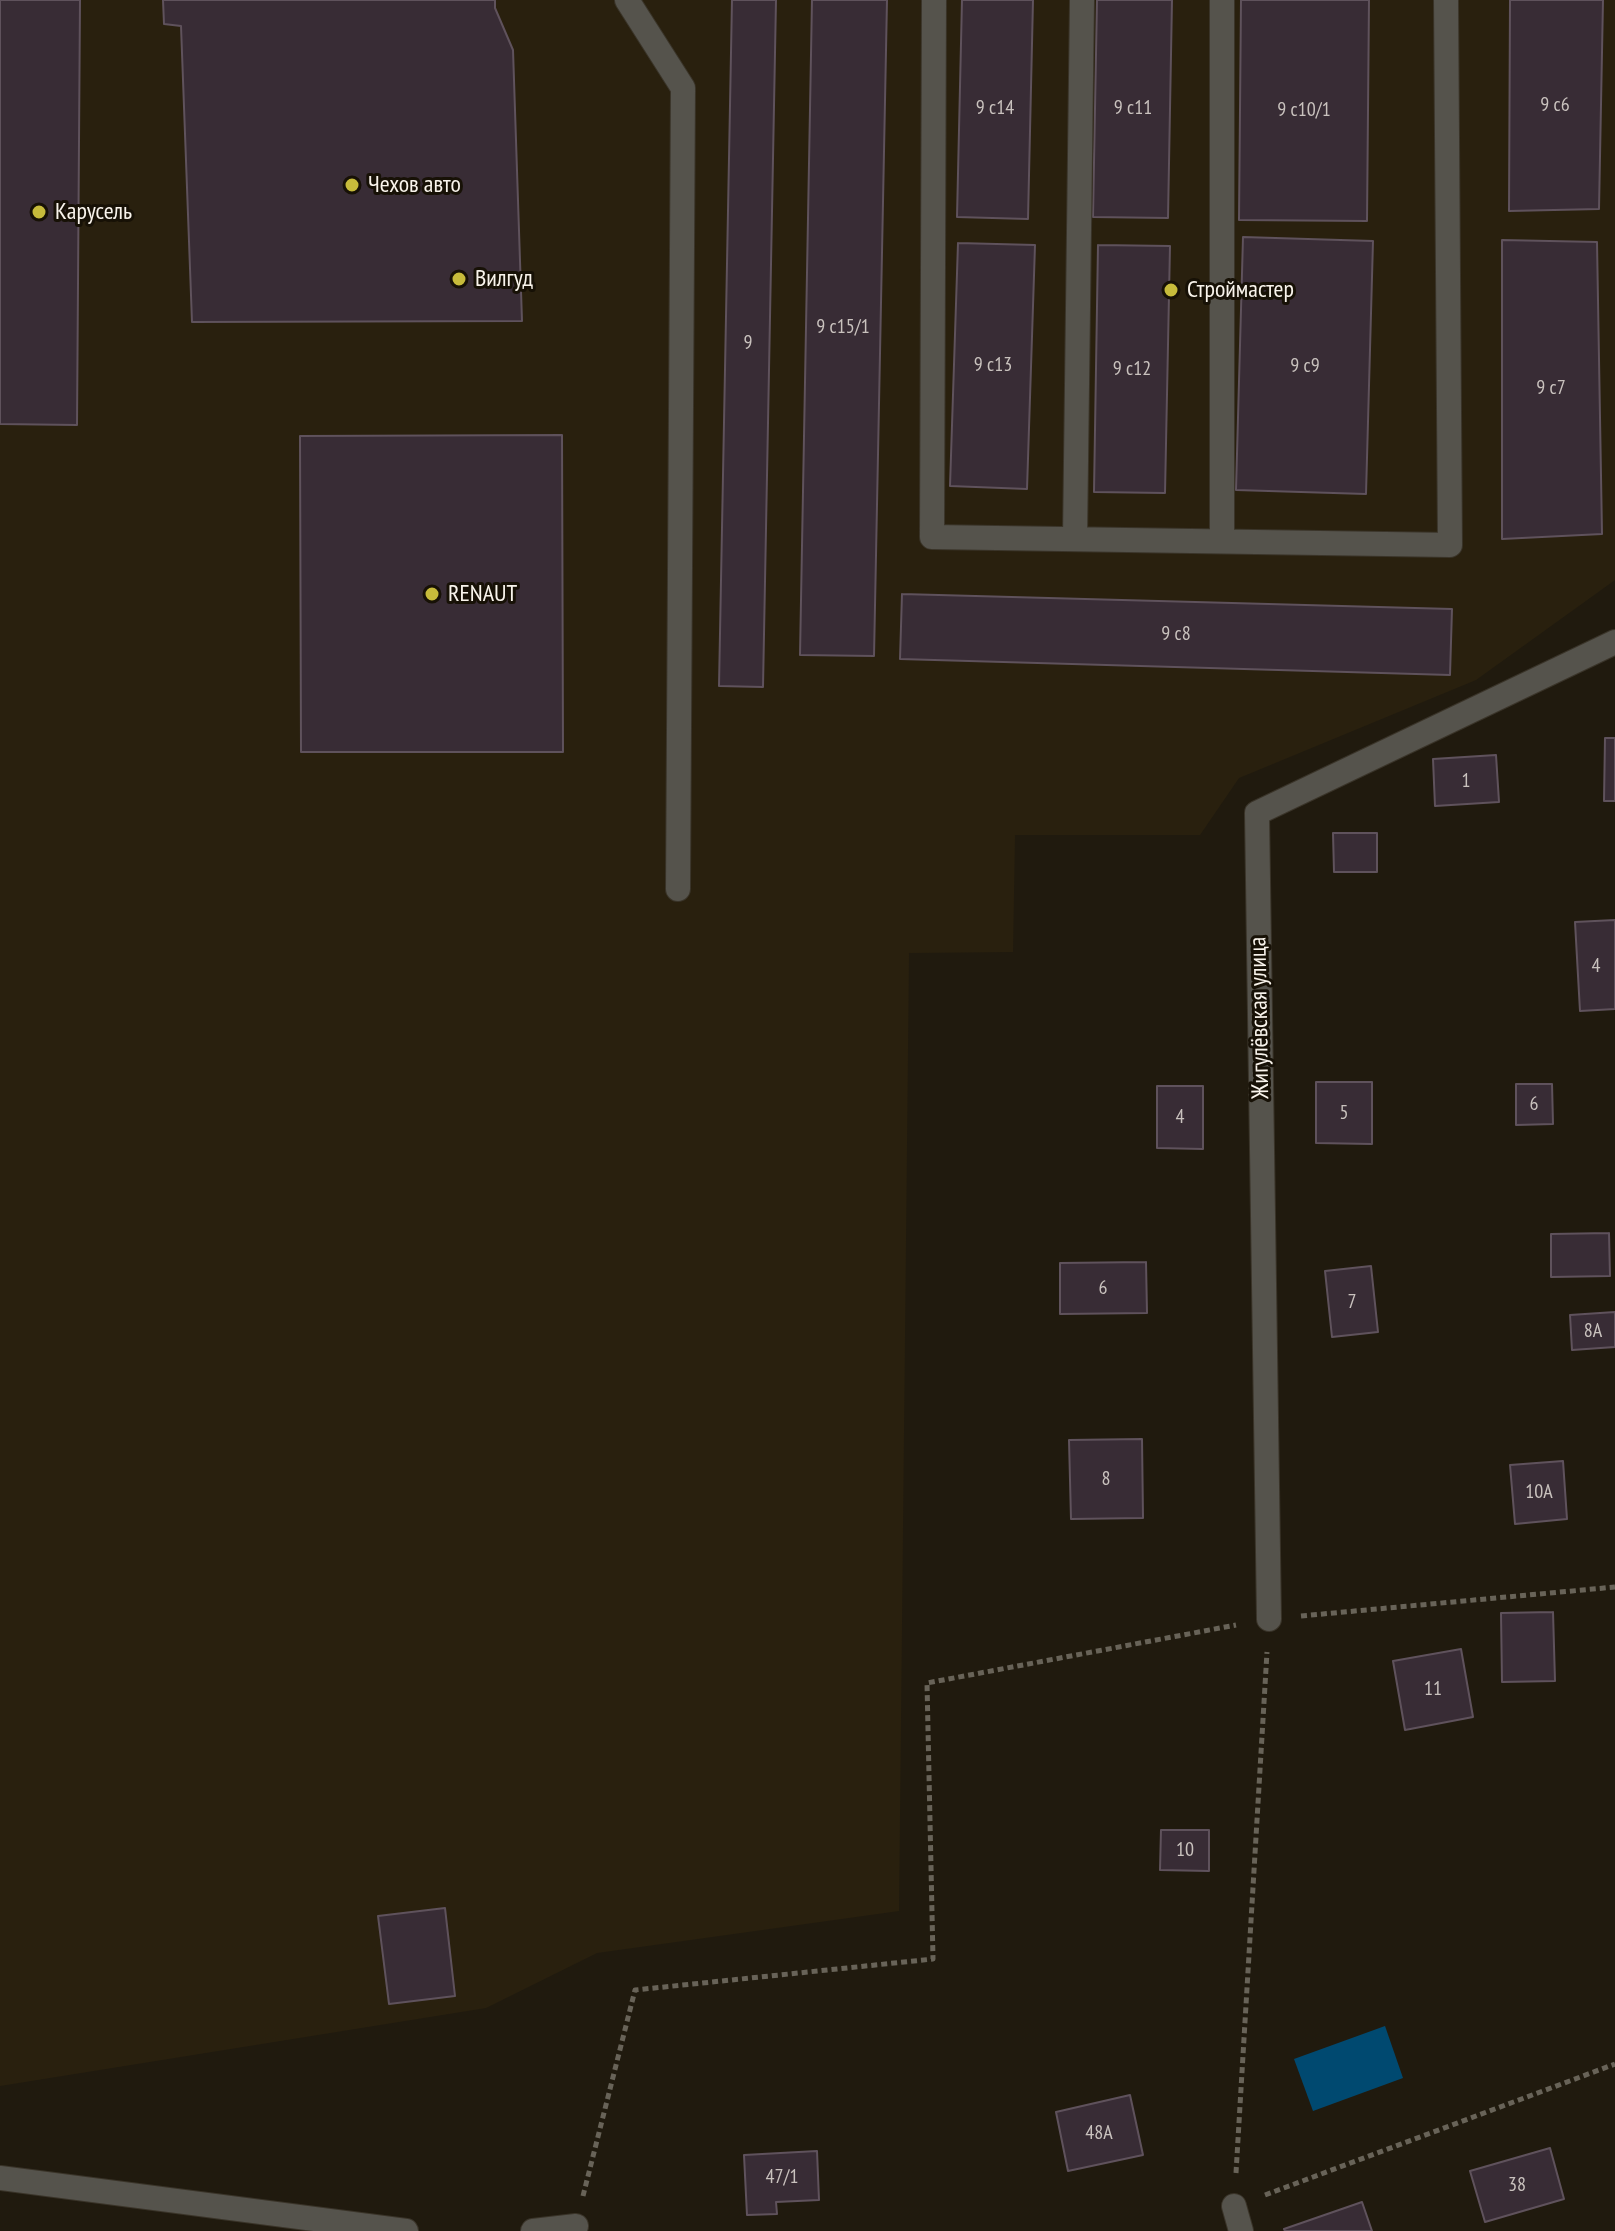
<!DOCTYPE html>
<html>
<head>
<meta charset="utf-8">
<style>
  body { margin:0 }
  canvas { display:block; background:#201a0e }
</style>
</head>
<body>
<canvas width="1615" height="2231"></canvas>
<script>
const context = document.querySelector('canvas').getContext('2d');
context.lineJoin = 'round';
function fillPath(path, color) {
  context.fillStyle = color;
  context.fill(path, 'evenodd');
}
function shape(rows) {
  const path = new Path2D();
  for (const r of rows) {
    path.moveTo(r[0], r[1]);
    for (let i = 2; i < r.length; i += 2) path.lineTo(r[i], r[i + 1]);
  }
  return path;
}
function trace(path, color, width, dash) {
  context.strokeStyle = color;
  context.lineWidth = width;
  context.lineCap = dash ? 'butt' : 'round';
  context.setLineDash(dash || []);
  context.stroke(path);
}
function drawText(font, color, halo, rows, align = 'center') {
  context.font = font + ' "PT Sans Narrow",sans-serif';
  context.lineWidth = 6;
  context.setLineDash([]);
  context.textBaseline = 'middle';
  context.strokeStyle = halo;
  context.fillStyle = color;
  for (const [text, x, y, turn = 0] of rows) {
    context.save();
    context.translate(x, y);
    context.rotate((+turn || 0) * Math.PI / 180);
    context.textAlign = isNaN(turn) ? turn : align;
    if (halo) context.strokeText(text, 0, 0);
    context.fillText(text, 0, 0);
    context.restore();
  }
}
fillPath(shape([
  [0,0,1615,0,1615,580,1476,680,1239,778,1200,835,1015,835,1013,952,909,953,899,1911,597,1953,486,2008,0,2086]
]), '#29200e');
fillPath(shape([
  [1385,2026,1403,2078,1313,2111,1294,2059]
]), '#004970');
const building = shape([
  [0,0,80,0,77,425,0,424,0,0],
  [163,0,495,0,495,8,513,50,522,321,192,322,181,26,164,24,163,0],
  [732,0,776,0,763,687,719,686,732,0],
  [812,0,887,0,874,656,800,655,812,0],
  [962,0,1033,0,1028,219,957,217,962,0],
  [1097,0,1172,0,1168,218,1093,217,1097,0],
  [1241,0,1369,0,1367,221,1239,220,1241,0],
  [1510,0,1603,0,1599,209,1509,211,1510,0],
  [1243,237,1373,241,1366,494,1236,490,1243,237],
  [1502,240,1597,242,1602,534,1502,539,1502,240],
  [958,243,1035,245,1027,489,950,486,958,243],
  [1098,245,1170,246,1165,493,1094,492,1098,245],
  [562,435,563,752,301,752,300,436,562,435],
  [902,594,1452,609,1450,675,900,659,902,594],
  [1605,738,1615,738,1615,801,1604,801,1605,738],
  [1496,755,1499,802,1435,806,1433,759,1496,755],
  [1333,833,1377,833,1377,872,1334,872,1333,833],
  [1615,920,1615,1009,1580,1011,1575,922,1615,920],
  [1316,1082,1372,1082,1372,1144,1316,1143,1316,1082],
  [1516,1084,1552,1084,1553,1124,1516,1125,1516,1084],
  [1157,1086,1203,1086,1203,1149,1157,1148,1157,1086],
  [1609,1233,1610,1276,1551,1277,1551,1234,1609,1233],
  [1146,1262,1147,1313,1060,1314,1060,1263,1146,1262],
  [1371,1266,1378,1332,1332,1337,1325,1271,1371,1266],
  [1615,1312,1615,1347,1572,1350,1570,1315,1615,1312],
  [1142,1439,1143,1518,1071,1519,1069,1440,1142,1439],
  [1563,1461,1567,1519,1515,1524,1510,1465,1563,1461],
  [1553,1612,1555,1681,1502,1682,1501,1613,1553,1612],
  [1461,1649,1473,1717,1405,1730,1393,1661,1461,1649],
  [1161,1830,1209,1830,1209,1871,1160,1870,1161,1830],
  [445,1908,455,1996,389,2004,378,1916,445,1908],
  [1130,2095,1143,2155,1068,2171,1056,2112,1130,2095],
  [1550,2148,1564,2199,1485,2222,1470,2171,1550,2148],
  [817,2151,819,2200,776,2202,777,2214,747,2215,744,2155,817,2151],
  [1362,2202,1372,2231,1285,2231,1284,2229,1362,2202]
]);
fillPath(building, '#382c35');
trace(building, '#5f525c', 2);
const minor = shape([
  [627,0,683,88,678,889],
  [934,0,932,537,1450,545,1446,0],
  [1222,0,1222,541],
  [1075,538,1082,0],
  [1269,1619,1257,813,1615,642],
  [0,2178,406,2231],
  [1234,2206,1241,2231],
  [533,2231,576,2226]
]);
trace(minor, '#3a3429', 26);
trace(shape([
  [1301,1616,1615,1587],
  [1236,2173,1267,1652],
  [1265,2195,1615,2064],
  [583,2196,635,1990,933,1959,927,1683,1236,1625]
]), '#686358', 5, [6, 4]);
trace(minor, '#55534c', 24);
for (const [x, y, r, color] of [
  [352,185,8,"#c7bb3b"],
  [39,212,8,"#c7bb3b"],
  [459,279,8,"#c7bb3b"],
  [1171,290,8,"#c7bb3b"],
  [432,594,8,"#c7bb3b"]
]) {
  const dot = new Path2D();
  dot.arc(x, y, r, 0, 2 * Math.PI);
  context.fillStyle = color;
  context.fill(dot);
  trace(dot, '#171106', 3);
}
drawText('20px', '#c9c2be', null, [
  ["9 с6",1555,105],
  ["9 с14",995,108],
  ["9 с11",1133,108],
  ["9 с10/1",1304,110],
  ["9 с15/1",843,327],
  ["9",748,343],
  ["9 с13",993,365],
  ["9 с9",1305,366],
  ["9 с12",1132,369],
  ["9 с7",1551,388],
  ["9 с8",1176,634],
  ["1",1466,781],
  ["4",1596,966],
  ["6",1534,1104],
  ["5",1344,1113],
  ["4",1180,1117],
  ["6",1103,1288],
  ["7",1352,1302],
  ["8А",1593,1331],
  ["8",1106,1479],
  ["10А",1539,1492],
  ["11",1433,1689],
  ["10",1185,1850],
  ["48А",1099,2133],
  ["47/1",782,2177],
  ["38",1517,2185]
]);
drawText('24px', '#f9f4ec', '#171106', [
  ["Чехов авто",368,185],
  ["Карусель",55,212],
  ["Вилгуд",475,279],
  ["Строймастер",1187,290],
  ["RENAUT",448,594]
], 'left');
drawText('24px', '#f9f4ec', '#171106', [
  ["Жигулёвская улица",1260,1018,-91]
]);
</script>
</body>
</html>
